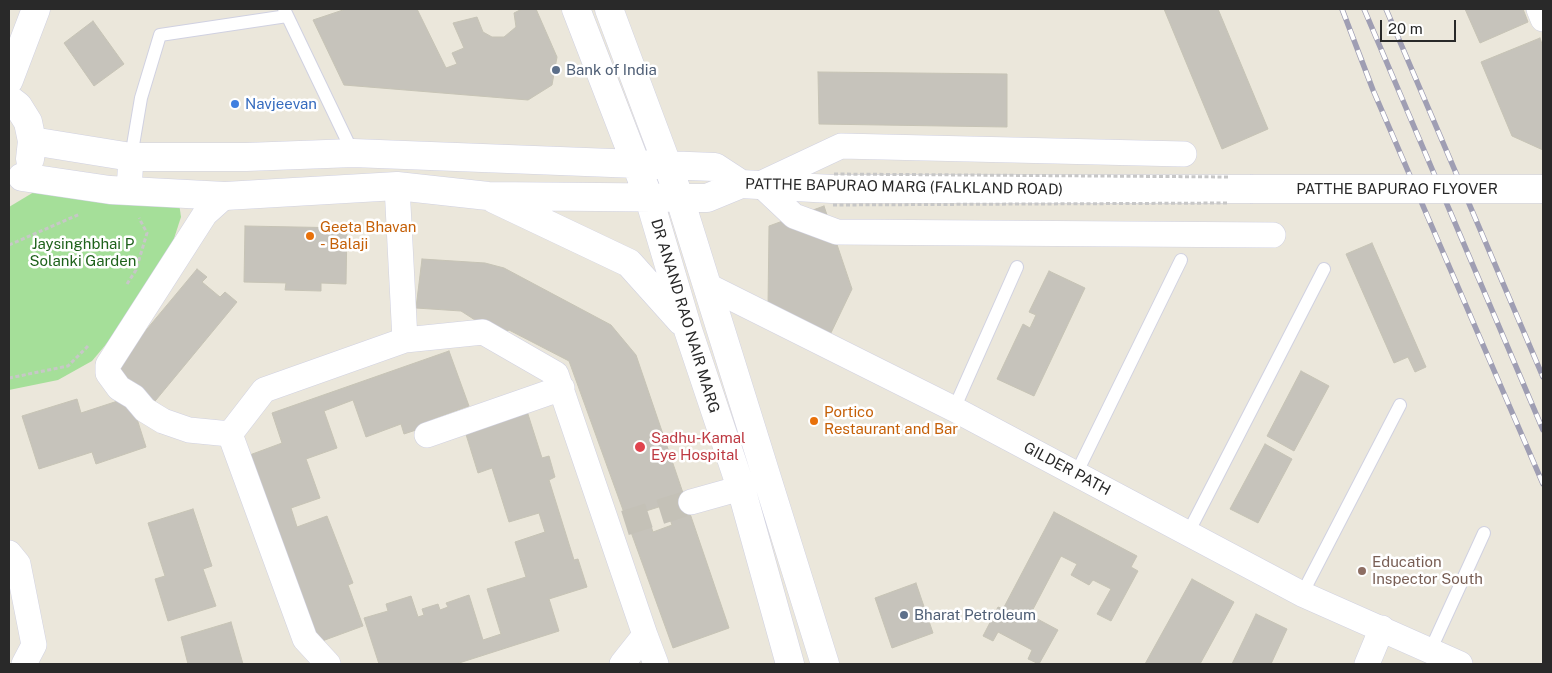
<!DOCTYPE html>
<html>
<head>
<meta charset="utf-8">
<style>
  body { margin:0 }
  #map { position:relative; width:1552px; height:673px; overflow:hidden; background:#ebe7db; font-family:"Public Sans",sans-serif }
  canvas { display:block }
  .frame { position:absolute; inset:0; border:10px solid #292929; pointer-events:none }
  .scale { position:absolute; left:1380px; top:20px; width:76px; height:22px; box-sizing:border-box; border:2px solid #292929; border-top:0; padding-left:6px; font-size:15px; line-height:18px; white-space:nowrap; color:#292929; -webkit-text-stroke:4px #fff; paint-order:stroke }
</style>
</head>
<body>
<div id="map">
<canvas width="1552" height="673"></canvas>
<div class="frame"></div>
<div class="scale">20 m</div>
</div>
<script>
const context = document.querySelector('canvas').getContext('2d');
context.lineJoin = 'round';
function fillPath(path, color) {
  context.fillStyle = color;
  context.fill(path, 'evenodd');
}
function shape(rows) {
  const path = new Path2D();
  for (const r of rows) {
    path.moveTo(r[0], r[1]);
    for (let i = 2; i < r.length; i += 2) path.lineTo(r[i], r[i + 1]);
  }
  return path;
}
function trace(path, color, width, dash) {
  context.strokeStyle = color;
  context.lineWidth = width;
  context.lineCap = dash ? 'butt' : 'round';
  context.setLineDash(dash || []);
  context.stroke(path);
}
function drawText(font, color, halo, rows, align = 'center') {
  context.font = font + ' "Public Sans",sans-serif';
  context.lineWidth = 5;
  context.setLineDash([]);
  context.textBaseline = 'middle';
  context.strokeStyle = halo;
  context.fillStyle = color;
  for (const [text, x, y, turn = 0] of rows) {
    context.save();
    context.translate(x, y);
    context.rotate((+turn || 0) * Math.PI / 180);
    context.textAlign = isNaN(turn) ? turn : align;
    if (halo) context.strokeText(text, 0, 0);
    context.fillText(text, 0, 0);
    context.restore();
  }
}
fillPath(shape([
  [64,174,177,189,181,217,166,263,134,311,92,361,58,380,9,390,9,207]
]), '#a5df99');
const building = shape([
  [346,9,417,9,446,68,457,64,452,53,464,48,453,23,477,17,483,32,492,37,504,37,516,27,514,13,522,9,536,9,557,57,552,85,528,100,344,85,313,20,346,9],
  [1164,9,1218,9,1268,129,1222,149,1164,9],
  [1465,9,1523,9,1528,22,1480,43,1465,9],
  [93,21,124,64,94,86,64,43,93,21],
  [1540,38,1543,47,1543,150,1512,136,1481,62,1540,38],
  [818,72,1007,74,1007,127,819,124,818,72],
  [824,206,852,289,829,337,768,307,769,226,824,206],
  [245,226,347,228,346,284,321,283,321,291,285,290,286,283,244,282,245,226],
  [1372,243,1426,367,1415,372,1408,357,1394,363,1346,254,1372,243],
  [422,259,485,263,504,268,611,325,636,355,729,628,673,648,569,361,509,330,500,336,461,311,416,308,422,259],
  [665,505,672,525,653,532,646,511,665,505],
  [197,269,207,277,202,282,220,297,225,292,237,302,151,406,143,390,131,380,128,384,112,371,197,269],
  [1049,271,1085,288,1034,396,997,379,1023,324,1030,328,1036,315,1029,312,1049,271],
  [449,351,469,406,433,419,434,424,404,434,401,424,366,437,353,400,324,411,337,448,306,459,320,498,291,508,297,527,327,516,353,583,348,585,363,626,314,644,247,456,282,443,272,413,449,351],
  [1301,371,1329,386,1294,451,1267,436,1301,371],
  [130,397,146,447,96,464,92,452,39,469,22,416,77,399,81,413,130,397],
  [526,408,542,458,549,456,555,477,549,480,574,560,578,559,587,587,549,599,559,631,456,664,379,664,364,618,388,611,386,604,411,596,418,617,424,615,422,609,438,604,440,610,448,607,446,603,469,595,483,640,501,634,487,589,526,577,515,542,545,532,539,513,509,522,492,468,478,473,464,428,526,408],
  [1265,444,1292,459,1258,523,1230,509,1265,444],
  [193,509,212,566,203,569,216,606,168,621,155,579,165,576,148,523,193,509],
  [1054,512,1137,556,1131,567,1138,571,1111,621,1097,614,1111,589,1093,580,1089,585,1071,575,1077,564,1061,556,1030,615,1058,630,1039,664,1028,659,1032,650,998,632,993,641,983,636,998,607,1003,609,1054,512],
  [1192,579,1234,602,1200,664,1145,664,1192,579],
  [916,583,933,633,892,648,875,598,916,583],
  [1256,614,1287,629,1271,664,1232,664,1256,614],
  [231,622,243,664,188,664,181,637,231,622]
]);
fillPath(building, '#c6c3bb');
trace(building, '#c6c3b5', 1);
trace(shape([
  [625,523,691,502]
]), '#c4c1b7', 25, [25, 12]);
const service = shape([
  [284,9,353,153],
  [131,157,141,98,160,35,287,16],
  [954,409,1017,267],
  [1076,474,1181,260],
  [1188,533,1324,269],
  [1302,594,1400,405],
  [1431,649,1484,533]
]);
const minor = shape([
  [1539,9,1543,19],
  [1184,154,841,146,760,184,794,216,837,232,1273,235],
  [397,186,405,340],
  [129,191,131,157],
  [225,196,205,214,108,365,108,373,119,388,134,397,145,410,163,421,189,430,230,434],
  [706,285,954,409,1302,594,1460,664],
  [427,435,562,388],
  [691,502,741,488],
  [9,553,18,564,34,645,24,664],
  [645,635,656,664],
  [328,664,305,639,230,434,264,390,405,340,483,332,556,374,645,635,622,664],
  [1367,664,1382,628]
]);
const tertiary = shape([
  [9,80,36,9]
]);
const secondary = shape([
  [576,9,649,198,688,330,741,488,790,664],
  [609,9,680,199,825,664],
  [9,99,18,106,28,122,32,141,30,159],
  [32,141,131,157,246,157,353,153,715,167,741,184],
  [22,177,110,190,225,196,397,186,488,196,707,198,741,184,832,189,1250,189],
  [494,199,629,263,681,321]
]);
trace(service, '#d0d1e1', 14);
trace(minor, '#d0d1e1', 26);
trace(tertiary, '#d0d1e1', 29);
trace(secondary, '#d0d1e1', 29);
trace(shape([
  [9,245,80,214],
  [127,284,136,270,147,233,139,218],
  [9,378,68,366,88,346]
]), '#c7c7c7', 3, [4, 2.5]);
trace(service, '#fff', 12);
trace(minor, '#fff', 25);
trace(tertiary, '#fff', 28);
trace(secondary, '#fff', 28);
const rail = shape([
  [1342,9,1373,90,1543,484],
  [1364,9,1543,430],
  [1386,9,1543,377]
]);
trace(rail, '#9f9eb3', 5.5);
trace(rail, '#fff', 4, [11]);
const secondaryBridge = shape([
  [1250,189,1543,189]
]);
trace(secondaryBridge, '#d0d1e1', 29, []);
trace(shape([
  [834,174,1228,177],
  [833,205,1228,203]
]), '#c7c7c7', 3, [4, 2.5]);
trace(secondaryBridge, '#fff', 28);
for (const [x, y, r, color] of [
  [556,70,5,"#5c6f8a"],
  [235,104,5,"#3f7fe0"],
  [310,236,5,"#e8710a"],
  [814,421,5,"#e8710a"],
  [640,447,6,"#e0444e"],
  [1362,571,5,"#8d6e63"],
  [904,615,5,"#5c6f8a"]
]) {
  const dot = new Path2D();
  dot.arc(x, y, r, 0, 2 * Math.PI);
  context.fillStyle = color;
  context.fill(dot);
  trace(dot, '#fff', 2);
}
drawText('15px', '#4e5e75', '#fff', [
  ["Bank of India",566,70],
  ["Bharat Petroleum",914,615]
], 'left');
drawText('15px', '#366cbe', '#fff', [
  ["Navjeevan",245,104]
], 'left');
drawText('15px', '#292929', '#fff', [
  ["PATTHE BAPURAO MARG (FALKLAND ROAD)",904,187,1],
  ["PATTHE BAPURAO FLYOVER",1397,189],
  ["DR ANAND RAO NAIR MARG",685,316,73],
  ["GILDER PATH",1067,469,28]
]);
drawText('15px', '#c56008', '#fff', [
  ["Geeta Bhavan",320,227],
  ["- Balaji",320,244],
  ["Portico",824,412],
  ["Restaurant and Bar",824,429]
], 'left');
drawText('15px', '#1f621c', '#fff', [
  ["Jaysinghbhai P",83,244],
  ["Solanki Garden",83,261]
]);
drawText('15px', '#be3a42', '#fff', [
  ["Sadhu-Kamal",651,438],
  ["Eye Hospital",651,455]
], 'left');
drawText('15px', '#785e54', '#fff', [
  ["Education",1372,562],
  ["Inspector South",1372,579]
], 'left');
</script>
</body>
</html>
